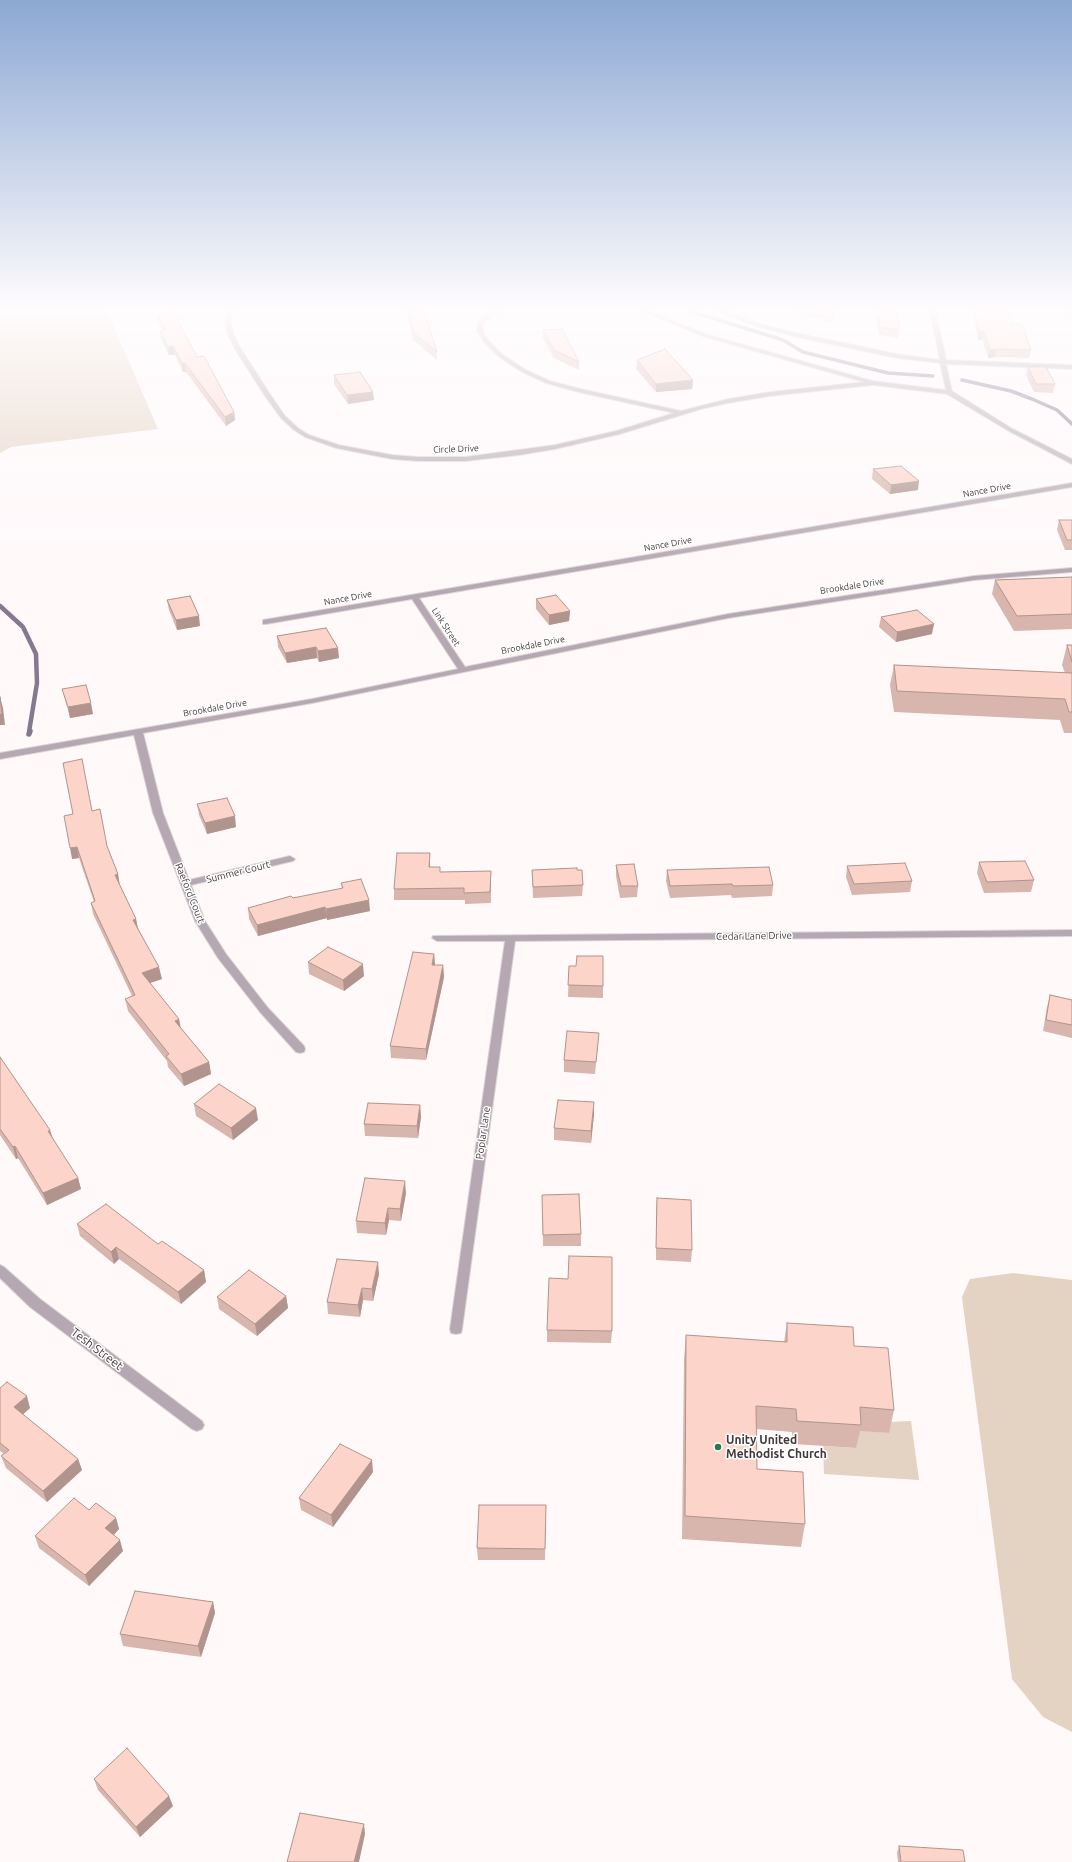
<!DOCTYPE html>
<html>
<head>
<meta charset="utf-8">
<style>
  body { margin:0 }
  canvas { display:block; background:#fff9fa }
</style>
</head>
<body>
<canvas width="1072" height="1862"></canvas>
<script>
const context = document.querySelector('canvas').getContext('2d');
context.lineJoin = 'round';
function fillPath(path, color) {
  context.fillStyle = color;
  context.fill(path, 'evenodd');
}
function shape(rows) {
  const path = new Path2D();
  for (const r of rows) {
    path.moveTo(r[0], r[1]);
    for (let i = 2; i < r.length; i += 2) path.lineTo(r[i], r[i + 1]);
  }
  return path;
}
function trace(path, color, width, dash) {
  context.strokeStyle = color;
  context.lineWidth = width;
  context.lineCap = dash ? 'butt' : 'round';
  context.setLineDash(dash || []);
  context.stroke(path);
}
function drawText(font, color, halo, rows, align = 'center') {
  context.font = font + ' Ubuntu,sans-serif';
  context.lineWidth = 3;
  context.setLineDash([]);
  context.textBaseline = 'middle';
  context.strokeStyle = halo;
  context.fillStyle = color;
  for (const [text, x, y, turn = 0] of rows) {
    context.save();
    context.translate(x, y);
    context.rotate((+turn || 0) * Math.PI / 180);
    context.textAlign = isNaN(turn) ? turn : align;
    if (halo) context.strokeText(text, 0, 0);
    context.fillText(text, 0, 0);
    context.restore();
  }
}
fillPath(shape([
  [0,311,107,311,158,429,11,447,0,453],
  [1013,1273,1072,1280,1072,1732,1043,1717,1012,1679,962,1297,970,1279],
  [911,1421,919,1480,824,1474,823,1446,856,1448,856,1430,889,1433,888,1422]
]), '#e4d3c3');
trace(shape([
  [690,311,783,340,803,352,888,373,933,376],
  [962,380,1011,391,1032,399,1057,410,1072,424]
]), '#85798f', 3.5);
trace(shape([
  [0,606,23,627,36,654,37,683,29,732]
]), '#85798f', 4.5);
trace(shape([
  [29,734,30,731]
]), '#85798f', 5.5);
const minor = shape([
  [227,311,233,311,231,323,234,335,241,349,270,394,285,416,298,428,309,435,339,445,392,455,418,457,465,457,555,445,616,431,674,413,578,392,546,383,522,372,499,357,484,342,477,331,478,321,491,312,504,311,495,314,483,323,483,331,488,340,503,355,526,370,550,381,581,389,681,411,728,399,770,392,864,382,705,337,641,311,649,311,709,335,873,381,946,390,940,363,897,358,797,337,756,326,717,311,725,311,760,324,797,333,897,354,940,360,930,311,936,311,946,360,1072,365,1072,369,946,364,952,391,1011,428,1072,459,1072,464,1007,430,947,394,873,385,770,396,728,403,701,409,620,434,555,449,519,455,465,461,418,461,392,459,336,448,305,437,294,430,281,418,265,396,235,349,228,335,225,323,227,311],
  [1072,483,1072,487,419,598,465,667,728,614,974,576,1072,568,1072,572,974,580,728,618,312,703,143,733,163,813,189,880,290,856,295,859,293,861,191,885,205,921,226,954,268,1008,304,1046,305,1049,304,1052,300,1053,296,1052,260,1012,218,958,195,921,153,813,134,735,0,759,0,753,312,699,458,669,412,599,266,624,263,624,263,620,1072,483],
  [1072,930,1072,936,515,941,462,1329,461,1333,456,1334,451,1333,450,1329,505,941,437,941,432,938,433,936,1072,930],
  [0,1265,4,1267,40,1299,202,1421,204,1425,202,1429,197,1431,192,1429,30,1307,0,1278,0,1265]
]);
const secondary = shape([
  [1068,311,1072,311,1072,315,1070,314,1068,311]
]);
trace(minor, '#ddd6d7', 2);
trace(secondary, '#ddd6d7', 2);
fillPath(minor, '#b6a8b2');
fillPath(secondary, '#94808e');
fillPath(shape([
  [406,311,424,311,437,352,437,360,413,340],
  [791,311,835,311,831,322],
  [875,311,897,311,899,330,898,338,879,335],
  [973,311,1002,311,1013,324,1031,350,1029,358,995,357,988,358,982,339,978,340],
  [158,316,197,357,234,412,235,420,226,426,186,372,183,372,175,355,169,355,161,339,160,331,163,331,159,324],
  [543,330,579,362,579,370,554,358,543,338],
  [637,360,693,380,692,389,656,392,636,369],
  [1028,367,1055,384,1053,393,1034,392,1026,375],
  [334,375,374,400,348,404,334,384],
  [873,469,918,490,890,494,872,479],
  [1059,520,1072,520,1072,550,1065,550,1057,530],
  [1072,577,1072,629,1014,631,992,594,995,580],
  [536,599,570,611,569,621,549,625,536,609],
  [167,600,200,626,177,630,169,610],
  [881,617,932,634,896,642,879,627],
  [326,628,339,658,319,662,317,658,287,663,278,647,277,636],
  [1067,645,1072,645,1072,733,1064,733,1060,720,894,712,890,685,894,665,1065,673,1062,665],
  [62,689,93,714,70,718,65,699],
  [197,804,236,827,207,834,199,815],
  [92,811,107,846,118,874,119,883,136,919,138,928,162,979,150,983,179,1019,181,1028,209,1062,211,1074,184,1086,168,1067,167,1061,128,1011,125,999,132,996,93,914,91,903,94,902,79,858,72,859],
  [430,853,430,867,440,872,491,871,491,903,465,904,465,900,394,900,394,889],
  [979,862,1034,880,1031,892,984,893,977,873],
  [616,865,638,886,637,897,620,898,616,876],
  [847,866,912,881,910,892,852,895,846,877],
  [532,870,577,870,583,885,582,896,533,898],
  [667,870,773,885,772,896,732,898,731,895,670,898,666,881],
  [341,883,370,911,327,920,327,918,258,936,249,919,248,908,293,898,342,889],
  [434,954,435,965,443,965,444,977,426,1060,391,1058,390,1046],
  [308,962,364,976,344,991,309,974],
  [569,966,576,966,603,986,603,998,568,997],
  [1050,995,1072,1000,1072,1038,1043,1031,1047,1007],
  [598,1045,595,1074,564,1072,564,1060],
  [0,1057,78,1178,81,1189,47,1205,18,1158,16,1159,0,1135],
  [194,1104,258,1120,233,1140,196,1116],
  [420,1105,421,1117,418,1138,365,1136,364,1124],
  [594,1114,591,1143,554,1140,554,1128],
  [406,1193,401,1221,389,1220,386,1235,357,1233,356,1221],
  [542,1195,581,1234,581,1246,543,1246],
  [657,1198,692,1250,691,1262,656,1260,656,1210],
  [77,1224,158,1244,204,1270,206,1282,181,1304,119,1259,114,1264,80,1236],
  [379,1274,373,1301,363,1300,360,1317,328,1314,327,1302],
  [286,1296,288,1308,257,1336,219,1309,217,1297],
  [787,1323,854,1346,894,1410,889,1433,860,1431,856,1448,793,1444,792,1432,756,1429,757,1469,805,1524,801,1547,682,1539,684,1359,686,1335,784,1342],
  [547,1330,612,1331,611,1343,547,1342],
  [0,1388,30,1408,23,1414,78,1459,82,1470,47,1502,6,1468,1,1456,4,1454,0,1451],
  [373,1472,333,1527,301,1510,299,1498],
  [546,1505,545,1560,478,1560,477,1548],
  [89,1510,116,1518,119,1529,114,1535,123,1551,89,1586,39,1548,35,1536],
  [213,1602,215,1613,201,1657,123,1646,120,1634],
  [94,1779,173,1806,140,1837,98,1790],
  [899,1846,965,1862,898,1862,897,1853]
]), '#d9b6ad');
fillPath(shape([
  [833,311,835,311,831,322,832,314],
  [984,331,982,339,978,340,979,332],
  [173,346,175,355,169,355,168,347],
  [996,349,995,357,988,358,990,350],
  [182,363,185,363,186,372,183,372],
  [693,380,692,389,656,392,656,384],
  [373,392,374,400,348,404,347,395],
  [234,412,235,420,226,426,225,417],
  [919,481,918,490,890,494,891,485],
  [570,611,569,621,549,625,549,615],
  [199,616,200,626,177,630,176,620],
  [934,624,932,634,896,642,897,632],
  [316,647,317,658,287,663,285,653],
  [338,648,339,658,319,662,318,651],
  [0,697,3,708,5,725,0,725],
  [91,703,93,714,70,718,68,707],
  [235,816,236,827,207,834,205,823],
  [77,847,79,858,72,859,70,848],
  [430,853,430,864,429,878,429,867],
  [118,874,120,886,115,875],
  [369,900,370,911,327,920,326,909],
  [325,907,327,918,258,936,257,925],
  [136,919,138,930,133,920],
  [434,954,435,965,432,965],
  [363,964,364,976,344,991,343,980],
  [443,965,444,977,426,1060,426,1049],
  [159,967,162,979,144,985,142,973],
  [179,1019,181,1031,175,1021],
  [209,1062,211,1074,184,1086,181,1074],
  [594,1102,594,1114,591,1143,591,1131],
  [420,1105,421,1117,418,1138,417,1126],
  [256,1108,258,1120,233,1140,231,1128],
  [50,1130,54,1142,48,1131],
  [15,1146,18,1158,16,1159,13,1147],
  [78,1178,81,1189,47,1205,43,1193],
  [405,1181,406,1193,401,1221,400,1209],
  [388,1208,389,1220,386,1235,385,1223],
  [116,1247,119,1259,114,1264,111,1252],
  [378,1262,379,1274,373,1301,372,1289],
  [204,1270,206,1282,181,1304,178,1292],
  [362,1288,363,1300,360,1317,358,1305],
  [286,1296,288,1308,257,1336,255,1324],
  [27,1396,30,1408,18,1419,14,1407],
  [78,1459,82,1470,47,1502,43,1491],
  [372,1460,373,1472,333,1527,331,1515],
  [116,1518,119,1529,109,1540,105,1528],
  [120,1540,123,1551,89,1586,85,1575],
  [213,1602,215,1613,201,1657,198,1646],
  [169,1796,173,1806,140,1837,136,1827],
  [364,1824,365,1834,359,1862,354,1862]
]), '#b0948d');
const building = shape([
  [169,311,173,311,197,357,204,356,234,412,225,417,185,363,182,363,173,346,168,347,160,331,165,330,158,316,169,311],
  [408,311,424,311,437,352,413,332,408,311],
  [821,311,833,311,832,314,821,311],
  [878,311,897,311,899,330,880,327,878,311],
  [975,311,1003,311,1009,312,1013,324,1022,324,1031,350,996,349,990,350,984,331,979,332,975,311],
  [562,329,579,362,554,350,543,330,562,329],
  [665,349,693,380,656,384,637,360,665,349],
  [1028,367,1046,367,1055,384,1036,384,1028,367],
  [360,372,373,392,347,395,334,375,360,372],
  [901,466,919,481,891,485,873,469,901,466],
  [1059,520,1072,520,1072,540,1067,540,1059,520],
  [1072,577,1072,614,1017,616,995,580,1072,577],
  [556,595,570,611,549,615,536,599,556,595],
  [190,596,199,616,176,620,167,600,190,596],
  [917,610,934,624,897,632,881,617,917,610],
  [326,628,338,648,318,651,316,647,285,653,277,636,326,628],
  [1067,645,1072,645,1072,662,1067,645],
  [894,665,1072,673,1072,712,1069,712,1065,699,897,691,894,665],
  [86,685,91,703,68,707,62,689,86,685],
  [0,697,2,714,0,714,0,697],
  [82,759,92,811,100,809,107,846,118,874,115,875,136,919,133,920,159,967,142,973,179,1019,175,1021,209,1062,181,1074,166,1056,169,1054,125,999,135,995,91,903,95,901,77,847,70,848,64,816,73,814,63,763,82,759],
  [227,798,235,816,205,823,197,804,227,798],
  [397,853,430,853,429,867,440,867,440,872,491,871,490,892,464,893,464,888,394,889,397,853],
  [1025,861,1034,880,987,882,979,862,1025,861],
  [905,863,912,881,854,884,847,866,905,863],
  [634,864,638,886,621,886,616,865,634,864],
  [769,867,773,885,733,886,732,884,670,886,667,870,769,867],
  [577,868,577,870,582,870,583,885,533,887,532,870,577,868],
  [361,879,369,900,326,909,325,907,257,925,248,908,291,896,293,898,343,888,341,883,361,879],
  [328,947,363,964,343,980,308,962,328,947],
  [413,952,434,954,432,965,443,965,426,1049,390,1046,413,952],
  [577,956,603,956,603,986,568,985,569,966,576,966,577,956],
  [1050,995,1072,1000,1072,1025,1046,1020,1050,995],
  [567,1031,599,1033,596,1062,564,1060,567,1031],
  [0,1057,50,1130,48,1131,78,1178,43,1193,15,1146,13,1147,0,1129,0,1057],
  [219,1084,256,1108,231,1128,194,1104,219,1084],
  [558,1100,594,1102,591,1131,554,1128,558,1100],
  [368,1103,420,1105,417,1126,364,1124,368,1103],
  [365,1178,405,1181,400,1209,388,1208,385,1223,356,1221,365,1178],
  [579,1194,581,1234,543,1235,542,1195,579,1194],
  [657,1198,691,1200,692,1250,656,1248,657,1198],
  [106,1204,158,1244,162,1241,204,1270,178,1292,116,1247,111,1252,77,1224,106,1204],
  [569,1256,612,1257,612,1331,547,1330,549,1278,568,1279,569,1256],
  [337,1259,378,1262,372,1289,362,1288,358,1305,327,1302,337,1259],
  [249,1270,286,1296,255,1324,217,1297,249,1270],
  [787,1323,853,1327,854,1346,888,1348,894,1410,860,1407,861,1425,797,1421,796,1409,756,1406,757,1469,803,1472,805,1524,685,1516,686,1335,787,1342,787,1323],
  [7,1382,27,1396,14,1407,78,1459,43,1491,1,1456,9,1450,0,1443,0,1388,7,1382],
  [340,1444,372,1460,331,1515,299,1498,340,1444],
  [74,1498,89,1510,96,1503,116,1518,105,1528,120,1540,85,1575,35,1536,74,1498],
  [479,1505,546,1505,545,1549,477,1548,479,1505],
  [135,1591,213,1602,198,1646,120,1634,135,1591],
  [127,1748,169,1796,136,1827,94,1779,127,1748],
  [300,1813,364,1824,354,1862,287,1862,300,1813],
  [899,1846,963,1850,965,1862,901,1862,899,1846]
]);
fillPath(building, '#fcd4c9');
trace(building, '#b0948d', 1);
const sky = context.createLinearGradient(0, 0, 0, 572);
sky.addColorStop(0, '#8ca8d3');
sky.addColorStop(0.54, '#fffcfd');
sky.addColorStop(1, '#fffcfd00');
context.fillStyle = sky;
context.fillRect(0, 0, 1072, 572);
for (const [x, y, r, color] of [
  [718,1447,4,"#247b4f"]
]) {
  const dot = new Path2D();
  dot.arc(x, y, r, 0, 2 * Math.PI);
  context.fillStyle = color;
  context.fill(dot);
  trace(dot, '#fff', 1.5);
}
drawText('9px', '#423739', '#fff', [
  ["Circle Drive",456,449,-2],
  ["Nance Drive",987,490,-10],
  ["Nance Drive",668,544,-10],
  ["Brookdale Drive",852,586,-9],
  ["Nance Drive",348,598,-10],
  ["Link Street",446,627,57],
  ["Brookdale Drive",533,645,-11],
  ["Brookdale Drive",215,708,-10]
]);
drawText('10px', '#423739', '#fff', [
  ["Summer Court",238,872,-14],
  ["Raeford Court",190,893,68],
  ["Cedar Lane Drive",754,936,-1],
  ["Poplar Lane",483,1133,-82]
]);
drawText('12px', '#423739', '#fff', [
  ["Tesh Street",97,1349,37]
]);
drawText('bold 12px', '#423739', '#fff', [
  ["Unity United",726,1440],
  ["Methodist Church",726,1454]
], 'left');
</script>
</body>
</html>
